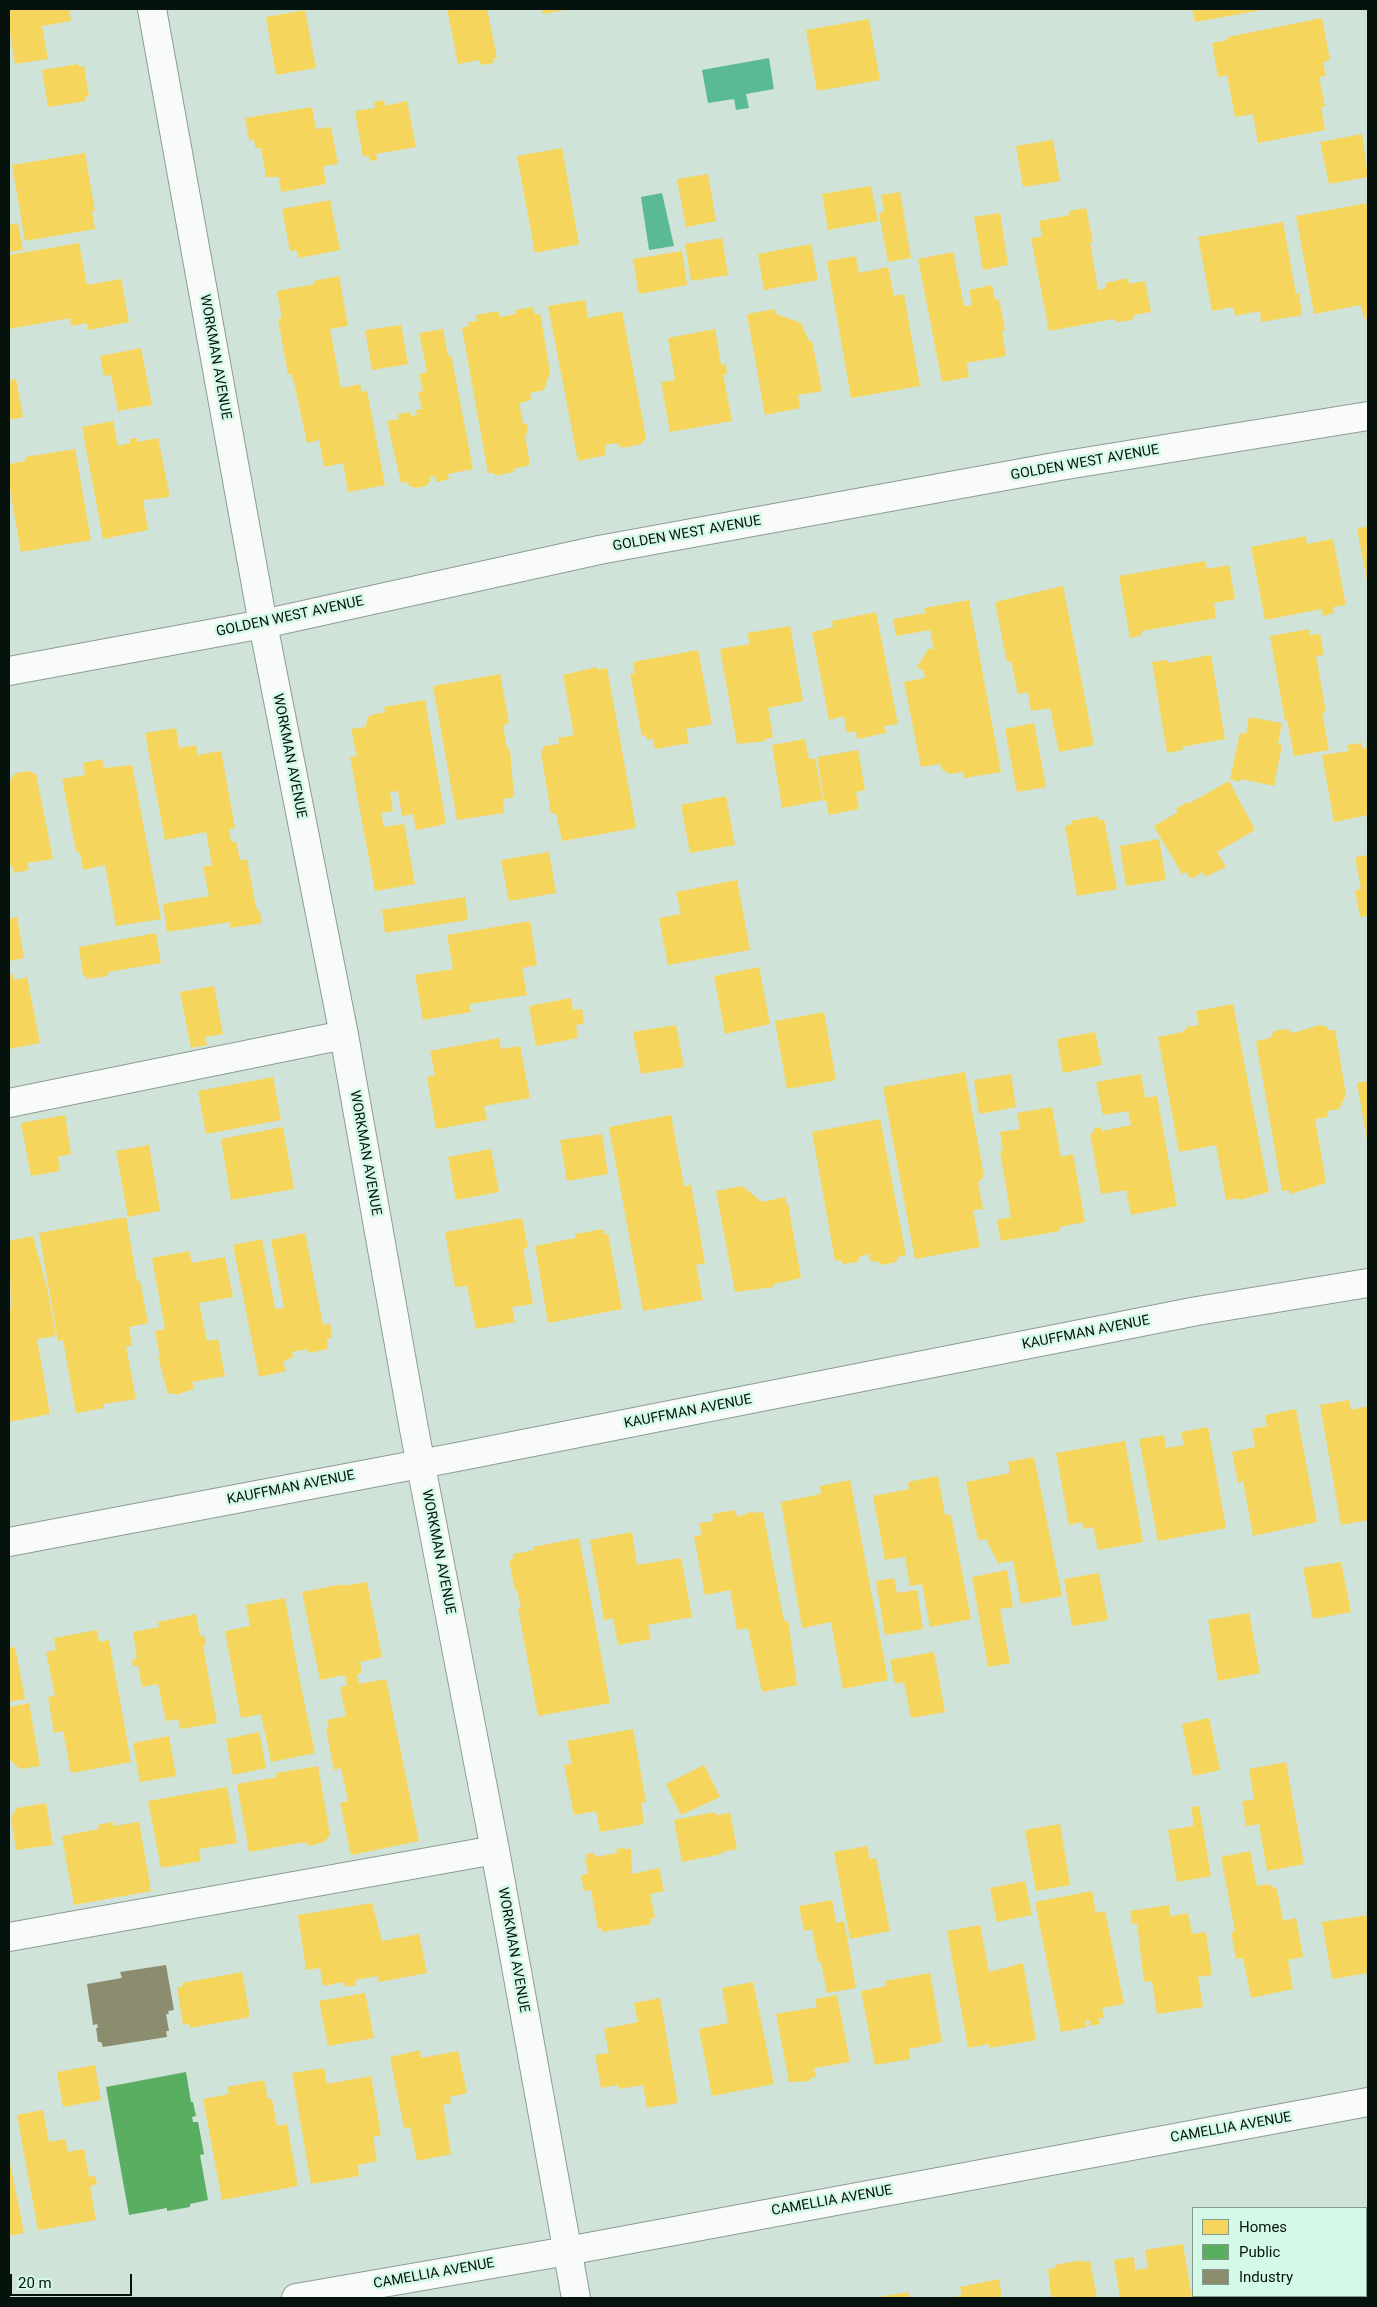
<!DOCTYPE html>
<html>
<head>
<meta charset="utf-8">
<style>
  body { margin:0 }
  #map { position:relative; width:1377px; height:2307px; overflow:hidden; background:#d0e3d9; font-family:Roboto,sans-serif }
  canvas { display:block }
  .frame { position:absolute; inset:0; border:10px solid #06130d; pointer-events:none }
  .legend { position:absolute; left:1192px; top:2207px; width:175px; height:90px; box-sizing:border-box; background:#d5f9e7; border:1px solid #829d90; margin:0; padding:6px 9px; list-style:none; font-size:15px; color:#06130d }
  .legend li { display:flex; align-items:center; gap:10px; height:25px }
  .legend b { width:25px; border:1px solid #829d90 }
  .scale { position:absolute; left:10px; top:2274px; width:122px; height:22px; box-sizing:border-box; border:2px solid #06130d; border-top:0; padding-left:6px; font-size:15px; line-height:18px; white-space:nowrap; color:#06130d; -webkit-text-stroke:4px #d5f9e7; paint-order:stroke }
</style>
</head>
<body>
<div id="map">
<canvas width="1377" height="2307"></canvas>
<div class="frame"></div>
<ul class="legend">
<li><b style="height:14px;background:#f6d55c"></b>Homes</li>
<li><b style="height:14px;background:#5aae61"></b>Public</li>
<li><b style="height:14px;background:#8c8c6e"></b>Industry</li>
</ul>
<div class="scale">20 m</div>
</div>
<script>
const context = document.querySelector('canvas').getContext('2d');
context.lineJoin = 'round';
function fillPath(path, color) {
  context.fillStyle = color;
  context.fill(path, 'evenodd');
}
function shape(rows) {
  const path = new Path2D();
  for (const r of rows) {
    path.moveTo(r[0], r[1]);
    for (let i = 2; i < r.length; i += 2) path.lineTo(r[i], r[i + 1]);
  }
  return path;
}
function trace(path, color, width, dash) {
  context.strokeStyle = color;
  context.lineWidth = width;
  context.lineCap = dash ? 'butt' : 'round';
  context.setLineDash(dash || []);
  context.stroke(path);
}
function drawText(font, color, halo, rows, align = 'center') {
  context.font = font + ' Roboto,sans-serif';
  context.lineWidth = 5;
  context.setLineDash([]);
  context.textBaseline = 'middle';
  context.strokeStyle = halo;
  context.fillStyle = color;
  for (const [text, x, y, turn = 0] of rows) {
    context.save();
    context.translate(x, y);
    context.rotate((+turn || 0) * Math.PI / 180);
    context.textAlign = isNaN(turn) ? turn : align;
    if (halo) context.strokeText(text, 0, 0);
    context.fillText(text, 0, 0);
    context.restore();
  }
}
fillPath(shape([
  [769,58,774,89,746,94,749,108,736,110,734,99,708,103,702,70],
  [662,193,674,246,649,250,641,197]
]), '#5bba96');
fillPath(shape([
  [9,9,69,9,71,21,42,26,48,59,15,64,9,27],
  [447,9,487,9,497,58,493,58,494,63,481,65,479,60,458,64],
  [542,9,566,9,566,10,543,14],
  [1192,9,1262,9,1262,10,1195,22],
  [305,10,316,68,276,75,266,17],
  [1322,18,1330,60,1323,62,1326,76,1319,77,1325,106,1321,107,1325,130,1258,143,1253,114,1235,117,1227,75,1218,77,1212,43,1228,40,1228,37],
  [869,19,880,80,817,91,806,30],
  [78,64,79,67,84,66,89,96,85,97,86,101,48,107,42,70],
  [384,100,385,106,407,101,416,147,376,154,377,160,370,161,368,155,363,157,355,111,375,108,374,102],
  [312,107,316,129,331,127,338,164,323,166,326,184,281,192,279,177,266,177,261,148,255,148,254,139,249,140,245,118],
  [1362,134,1368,177,1329,184,1320,142],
  [1053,140,1060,181,1023,187,1016,146],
  [562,148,579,244,535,253,517,156],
  [85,153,95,211,92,211,95,229,25,241,12,165],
  [708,174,716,221,686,227,677,179],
  [871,186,878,221,828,230,822,194],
  [900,192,911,258,888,262,879,213,884,212,881,195],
  [330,200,340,250,299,258,296,250,290,251,282,209],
  [1368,203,1368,318,1364,319,1361,305,1314,314,1296,216],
  [1086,208,1093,242,1090,242,1098,290,1106,288,1105,283,1128,278,1129,284,1145,281,1151,312,1134,315,1132,320,1117,322,1113,319,1049,331,1031,238,1042,237,1039,221,1069,215,1069,211],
  [1000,213,1008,265,983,270,974,217],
  [1283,222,1296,294,1299,293,1302,315,1261,322,1260,311,1235,316,1233,307,1212,311,1198,237],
  [18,223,23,250,9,252,9,225],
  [722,238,728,275,691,281,685,244],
  [79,243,87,285,121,279,129,322,88,330,87,323,71,326,70,318,9,329,9,255],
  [811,244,818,280,764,290,758,254],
  [682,251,687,285,639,294,633,259],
  [953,252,964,306,972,305,969,290,992,285,995,300,999,299,1005,330,1002,331,1006,356,966,363,969,377,942,382,918,259],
  [856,256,859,273,888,267,894,296,904,294,920,386,851,398,827,261],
  [339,276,348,326,330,329,341,388,360,384,362,392,367,391,385,485,348,492,343,463,324,467,319,440,307,443,294,382,291,374,288,374,278,319,282,318,277,291,315,284,314,281],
  [585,300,588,318,622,311,646,438,641,444,623,448,616,443,605,445,606,455,578,461,548,306],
  [533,307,535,315,540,313,550,372,544,390,530,393,531,400,519,403,523,423,527,425,528,432,525,435,530,465,513,469,513,472,495,476,494,473,488,473,462,328,469,326,468,322,477,321,476,315,498,311,500,317,516,314,515,310],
  [776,309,776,314,801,323,809,341,812,341,822,391,798,395,800,408,765,415,747,314],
  [401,325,408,364,372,370,365,330],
  [443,329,448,356,451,355,473,469,448,474,449,479,436,482,435,476,429,477,431,480,426,486,416,488,408,485,409,482,401,483,387,421,399,419,398,414,410,412,411,416,417,415,416,410,422,409,418,392,423,391,419,374,427,372,419,333],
  [715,329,721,365,726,364,727,374,723,374,732,421,670,432,661,382,675,380,668,338],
  [141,348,152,405,118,411,111,375,104,376,100,356],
  [16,379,23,417,9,420,9,380],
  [113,421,118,446,130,443,130,439,137,438,137,442,158,438,170,497,143,500,148,530,103,539,82,427],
  [75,449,91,540,21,552,9,484,9,464,26,461,25,457],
  [1368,526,1368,581,1367,581,1357,529],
  [1306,536,1307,544,1333,539,1346,605,1333,607,1334,613,1323,616,1321,609,1265,620,1251,547],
  [1205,561,1207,569,1229,565,1235,599,1214,603,1216,618,1142,631,1142,635,1130,638,1119,576],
  [1063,586,1094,745,1059,752,1050,708,1031,711,1028,692,1018,694,1011,661,1007,662,995,602],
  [969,600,1001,772,964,778,963,772,949,774,942,769,940,764,921,767,904,682,925,678,924,671,917,667,929,648,934,650,930,630,896,636,893,619,926,613,924,608],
  [876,612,898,724,884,726,886,733,857,739,856,731,847,733,844,716,829,720,812,632,833,627,832,621],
  [790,626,803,701,768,708,773,737,765,739,766,741,737,744,720,649,750,644,747,633],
  [1309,629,1310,635,1320,634,1324,655,1316,656,1326,712,1322,713,1329,750,1294,756,1287,720,1285,721,1270,636],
  [698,650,712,724,686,729,689,743,655,749,653,739,647,740,646,735,642,736,630,674,635,673,633,662],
  [1211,655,1225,739,1182,747,1183,750,1167,753,1152,662,1167,660,1168,663],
  [597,667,597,670,607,668,636,828,562,841,556,813,551,814,541,753,544,746,559,744,558,738,574,735,563,675],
  [500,674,509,723,503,725,507,749,510,749,514,797,503,799,504,813,457,820,433,686],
  [425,700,446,824,416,830,413,814,402,816,398,791,390,792,393,811,381,813,384,827,404,824,415,884,375,891,350,757,357,756,351,729,366,727,367,718,371,715,385,712,384,707],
  [1249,717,1282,723,1278,744,1282,745,1274,786,1241,779,1240,782,1230,779,1240,733,1246,734],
  [1034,723,1046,787,1017,792,1005,729],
  [176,728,179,748,196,745,198,755,221,751,235,828,229,829,231,842,236,841,240,860,247,859,256,907,260,913,262,923,230,928,230,922,167,932,163,904,209,896,203,867,212,865,206,832,165,840,145,733],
  [805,739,809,759,815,759,823,800,782,808,772,745],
  [1361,743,1362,748,1368,747,1368,815,1334,822,1322,755,1349,751,1347,745],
  [858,750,865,790,856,792,859,809,829,815,826,800,824,801,817,757],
  [102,759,104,768,132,765,161,919,116,926,105,865,83,870,80,853,76,851,62,779,85,775,83,763],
  [28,771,36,774,53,859,27,863,29,870,14,873,12,865,9,866,9,781,12,780,11,777,17,773],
  [1229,781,1255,830,1217,852,1226,867,1205,877,1203,872,1191,879,1186,872,1182,874,1154,826,1178,812,1176,809,1187,802,1188,804],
  [726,796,735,845,690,853,681,805],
  [1097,816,1098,820,1104,819,1117,889,1077,896,1065,826,1072,824,1071,821],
  [1159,839,1166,880,1126,886,1120,846],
  [549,852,556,893,509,901,501,860],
  [1368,855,1368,916,1360,917,1355,890,1361,889,1355,857],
  [737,880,750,950,668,965,659,918,681,914,676,892],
  [465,897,468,920,385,933,382,910],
  [17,917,24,958,9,961,9,919],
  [530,921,537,965,522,968,527,995,469,1004,471,1012,423,1020,415,975,453,969,447,935],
  [156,933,161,963,108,972,108,976,87,979,86,976,83,976,79,947],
  [759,967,770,1024,725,1034,714,976],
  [13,974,14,980,27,977,40,1043,9,1049,9,975],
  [214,986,223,1034,205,1037,207,1045,191,1048,180,992],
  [571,998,573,1010,582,1009,584,1024,576,1025,578,1038,536,1046,529,1006],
  [1233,1004,1269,1192,1239,1200,1238,1198,1226,1200,1216,1145,1179,1152,1158,1037,1183,1032,1187,1027,1199,1025,1196,1011],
  [824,1012,836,1080,787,1089,775,1021],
  [676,1025,684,1067,641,1074,633,1032],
  [1320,1025,1327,1027,1328,1030,1335,1030,1346,1095,1339,1109,1327,1111,1328,1117,1315,1119,1326,1183,1290,1194,1289,1190,1282,1191,1256,1041,1270,1038,1274,1031,1287,1029,1293,1033],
  [1095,1032,1102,1065,1063,1073,1057,1039],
  [499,1038,501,1049,520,1046,530,1098,484,1106,487,1120,436,1129,427,1077,435,1075,430,1051],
  [965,1072,984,1176,978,1183,983,1209,973,1210,980,1247,915,1259,883,1087],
  [1011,1074,1016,1107,979,1114,974,1080],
  [1141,1074,1145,1098,1157,1096,1177,1206,1131,1215,1126,1190,1101,1194,1090,1134,1094,1133,1093,1129,1101,1127,1102,1131,1131,1125,1128,1111,1103,1115,1096,1082],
  [273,1077,281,1120,206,1134,198,1091],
  [1368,1081,1368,1140,1367,1140,1357,1083],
  [1052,1107,1061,1157,1073,1154,1085,1222,1059,1227,1060,1231,1001,1241,997,1220,1011,1217,1000,1151,1003,1151,1000,1132,1020,1129,1017,1113],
  [65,1115,71,1154,58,1157,60,1171,31,1176,21,1123],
  [671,1115,684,1186,691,1185,705,1263,696,1265,703,1300,643,1311,609,1127],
  [880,1119,906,1255,898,1257,896,1262,882,1265,877,1261,871,1262,869,1254,860,1256,858,1262,843,1264,840,1260,835,1261,812,1132],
  [283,1127,294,1189,231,1200,221,1139],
  [602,1134,608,1174,567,1181,560,1140],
  [149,1145,160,1211,128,1217,116,1151],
  [491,1149,499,1192,456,1200,448,1157],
  [742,1186,762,1202,785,1197,786,1204,788,1203,801,1278,774,1284,774,1287,735,1292,716,1191],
  [126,1217,137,1281,140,1281,148,1323,129,1327,132,1345,126,1347,136,1399,104,1404,104,1408,76,1413,63,1340,58,1341,39,1233],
  [522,1218,528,1248,523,1249,533,1304,512,1307,515,1322,476,1329,467,1286,455,1287,445,1232],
  [604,1229,604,1234,608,1233,622,1309,548,1323,535,1246,575,1238,575,1234],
  [305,1233,323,1325,330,1323,332,1337,327,1339,328,1349,308,1353,307,1349,292,1352,293,1357,283,1362,286,1371,259,1377,233,1245,262,1239,275,1309,284,1308,271,1240],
  [33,1236,47,1288,56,1336,37,1339,50,1414,9,1422,9,1307,11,1307,9,1241],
  [189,1251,192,1263,225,1257,233,1297,199,1303,207,1341,218,1339,225,1376,192,1382,194,1389,175,1395,174,1393,168,1394,158,1357,160,1357,155,1331,165,1329,152,1258],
  [1349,1400,1351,1410,1368,1406,1368,1520,1341,1525,1320,1405],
  [1296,1409,1317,1522,1253,1536,1243,1481,1238,1483,1232,1452,1255,1447,1252,1429,1267,1426,1265,1415],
  [1208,1427,1226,1528,1158,1541,1139,1439,1164,1435,1166,1448,1184,1445,1181,1432],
  [1125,1441,1143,1542,1098,1550,1093,1527,1084,1529,1082,1522,1069,1525,1056,1453],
  [1034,1457,1062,1596,1021,1604,1013,1561,998,1563,986,1539,978,1540,966,1482,1010,1473,1008,1462],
  [938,1476,945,1515,951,1515,971,1619,930,1627,922,1584,910,1586,905,1557,885,1560,873,1496,909,1489,908,1482],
  [850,1480,888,1680,843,1689,831,1622,802,1628,781,1502,821,1494,820,1486],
  [734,1510,738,1517,753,1511,754,1513,763,1512,784,1621,788,1620,797,1685,762,1692,748,1628,737,1630,730,1590,705,1595,694,1536,702,1535,699,1523,714,1521,712,1514],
  [632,1532,637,1565,681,1558,692,1617,648,1625,651,1639,618,1645,613,1618,604,1620,590,1540],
  [579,1538,610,1703,538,1716,518,1608,521,1608,517,1590,515,1591,509,1560,513,1559,513,1554,534,1550,533,1547],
  [1341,1562,1351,1612,1313,1619,1303,1568],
  [1007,1570,1013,1607,1000,1609,1010,1663,988,1667,972,1577],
  [1099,1573,1108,1620,1072,1626,1064,1579],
  [894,1578,897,1593,917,1590,923,1629,885,1635,876,1581],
  [367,1582,382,1657,360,1662,362,1673,357,1674,359,1684,386,1679,419,1841,351,1855,340,1803,348,1801,341,1768,334,1770,326,1729,329,1728,327,1720,346,1716,340,1687,347,1686,345,1675,320,1680,302,1592,342,1584,343,1586],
  [285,1598,300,1682,315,1753,271,1762,261,1714,241,1718,225,1631,250,1626,246,1605],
  [1249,1613,1260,1673,1218,1681,1208,1620],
  [196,1614,200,1636,204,1635,206,1645,203,1646,217,1723,180,1729,178,1719,166,1721,158,1684,142,1687,138,1665,133,1667,132,1659,137,1659,133,1632,159,1627,158,1622],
  [97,1630,99,1642,109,1640,131,1762,71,1773,63,1731,54,1733,48,1697,55,1696,46,1652,56,1650,54,1638],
  [15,1647,25,1699,9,1702,9,1648],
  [934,1652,945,1712,911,1718,904,1682,895,1684,890,1660],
  [29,1703,40,1766,20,1769,9,1759,9,1707],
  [1209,1718,1220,1770,1193,1776,1182,1724],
  [633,1729,646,1802,641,1803,644,1824,600,1832,596,1811,574,1815,564,1765,572,1764,567,1741],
  [259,1732,266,1768,233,1775,226,1739],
  [169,1736,176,1776,140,1782,133,1743],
  [1286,1762,1304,1864,1267,1871,1259,1824,1246,1826,1242,1801,1254,1800,1249,1769],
  [704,1765,720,1797,681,1815,666,1784],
  [318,1766,330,1835,324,1842,309,1846,305,1842,249,1852,237,1784,277,1777,276,1773],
  [227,1787,237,1843,199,1849,201,1861,161,1868,148,1801],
  [46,1803,53,1845,16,1850,11,1818,17,1808],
  [1199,1806,1211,1876,1177,1882,1168,1830,1194,1826,1191,1807],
  [715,1812,716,1815,730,1813,737,1849,722,1852,722,1854,682,1862,674,1820],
  [113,1822,114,1826,139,1822,151,1891,74,1905,62,1836,99,1829,98,1825],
  [1060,1824,1070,1885,1036,1891,1025,1830],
  [867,1846,870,1859,876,1858,890,1931,850,1939,834,1852],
  [625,1848,625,1850,631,1849,632,1874,659,1868,664,1891,650,1894,655,1918,650,1919,651,1924,602,1932,602,1928,598,1929,591,1890,584,1891,581,1875,588,1874,585,1858,588,1858,586,1854,594,1853,595,1857,617,1853,616,1849],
  [1250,1851,1257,1886,1268,1884,1277,1889,1283,1921,1296,1918,1303,1957,1288,1960,1293,1989,1251,1998,1243,1958,1236,1959,1231,1932,1235,1931,1221,1857],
  [1025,1881,1032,1915,997,1922,990,1888],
  [1092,1891,1096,1913,1105,1911,1124,2004,1102,2008,1104,2018,1098,2018,1100,2024,1090,2026,1089,2020,1085,2021,1087,2027,1061,2032,1035,1902],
  [832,1900,836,1923,844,1921,856,1988,827,1993,821,1962,818,1962,812,1929,804,1931,799,1906],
  [372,1903,382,1941,419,1934,427,1973,379,1982,377,1976,355,1980,356,1985,345,1987,344,1982,323,1986,320,1968,306,1970,298,1915],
  [1169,1905,1170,1916,1188,1913,1192,1934,1206,1932,1212,1975,1198,1977,1203,2007,1157,2014,1152,1981,1144,1982,1137,1923,1132,1924,1130,1911],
  [1368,1915,1368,1973,1332,1979,1322,1922],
  [980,1925,989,1972,1023,1963,1036,2040,990,2048,989,2044,968,2048,947,1931],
  [242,1972,250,2017,190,2028,189,2024,183,2025,177,1988,183,1986,182,1983],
  [930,1973,942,2042,909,2049,910,2059,875,2065,861,1991,886,1986,885,1981],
  [753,1982,774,2084,712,2096,699,2029,728,2023,722,1988],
  [365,1993,374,2038,328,2046,319,2001],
  [837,1995,850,2062,814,2068,816,2077,810,2078,811,2081,789,2082,776,2014,817,2007,815,1999],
  [660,1998,678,2103,647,2108,643,2085,619,2089,618,2085,601,2088,595,2055,609,2053,604,2029,638,2022,634,2003],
  [420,2050,421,2058,458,2051,467,2093,450,2097,451,2103,443,2105,451,2154,417,2161,410,2127,404,2128,390,2057],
  [95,2065,101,2100,63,2107,57,2072],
  [324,2068,327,2084,371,2076,381,2135,373,2137,377,2161,358,2165,359,2176,311,2184,292,2073],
  [264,2080,268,2099,272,2099,277,2126,287,2124,298,2186,222,2200,203,2099,229,2094,227,2087],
  [43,2110,49,2142,65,2139,68,2152,84,2149,89,2177,95,2176,97,2184,90,2186,96,2220,38,2230,17,2115],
  [9,2157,24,2233,9,2236],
  [1368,2222,1368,2298,1344,2298,1344,2296,1366,2296,1366,2223],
  [1183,2244,1192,2298,1120,2298,1114,2260,1134,2257,1135,2270,1148,2268,1145,2250],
  [1081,2260,1082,2262,1090,2261,1097,2298,1051,2298,1048,2269,1055,2268,1055,2265],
  [999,2279,1002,2298,950,2298,962,2295,960,2287],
  [908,2292,910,2298,879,2298,879,2297],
  [1212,2296,1285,2296,1286,2298,1213,2298]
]), '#f6d55c');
fillPath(shape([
  [186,2072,191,2102,193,2102,196,2116,192,2117,193,2122,198,2122,204,2154,200,2155,208,2200,190,2204,190,2207,167,2211,167,2208,129,2215,106,2087]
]), '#5aae61');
fillPath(shape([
  [166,1965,174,2010,168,2011,169,2014,166,2014,169,2031,166,2031,167,2037,103,2047,101,2042,98,2042,96,2028,98,2028,97,2024,93,2025,87,1984,122,1978,120,1972]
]), '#8c8c6e');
const minor = shape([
  [152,9,263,624,344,1035,414,1429,495,1850,576,2298],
  [9,671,263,624,599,550,1060,466,1368,416],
  [9,1103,344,1035],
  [9,1542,457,1457,1197,1311,1368,1283],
  [9,1937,495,1850],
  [296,2298,567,2251,1368,2102]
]);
trace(minor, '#8d9c94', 30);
trace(minor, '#f8fbf9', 28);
drawText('14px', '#06130d', '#d5f9e7', [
  ["WORKMAN AVENUE",215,357,80],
  ["GOLDEN WEST AVENUE",1085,463,-10],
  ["GOLDEN WEST AVENUE",687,534,-10],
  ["GOLDEN WEST AVENUE",290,617,-12],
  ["WORKMAN AVENUE",289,756,79],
  ["WORKMAN AVENUE",365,1153,80],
  ["KAUFFMAN AVENUE",1086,1333,-11],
  ["KAUFFMAN AVENUE",688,1412,-11],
  ["KAUFFMAN AVENUE",291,1488,-11],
  ["WORKMAN AVENUE",438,1552,79],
  ["WORKMAN AVENUE",513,1950,80],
  ["CAMELLIA AVENUE",1231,2128,-10],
  ["CAMELLIA AVENUE",832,2201,-10],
  ["CAMELLIA AVENUE",434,2274,-10]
]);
</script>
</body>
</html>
